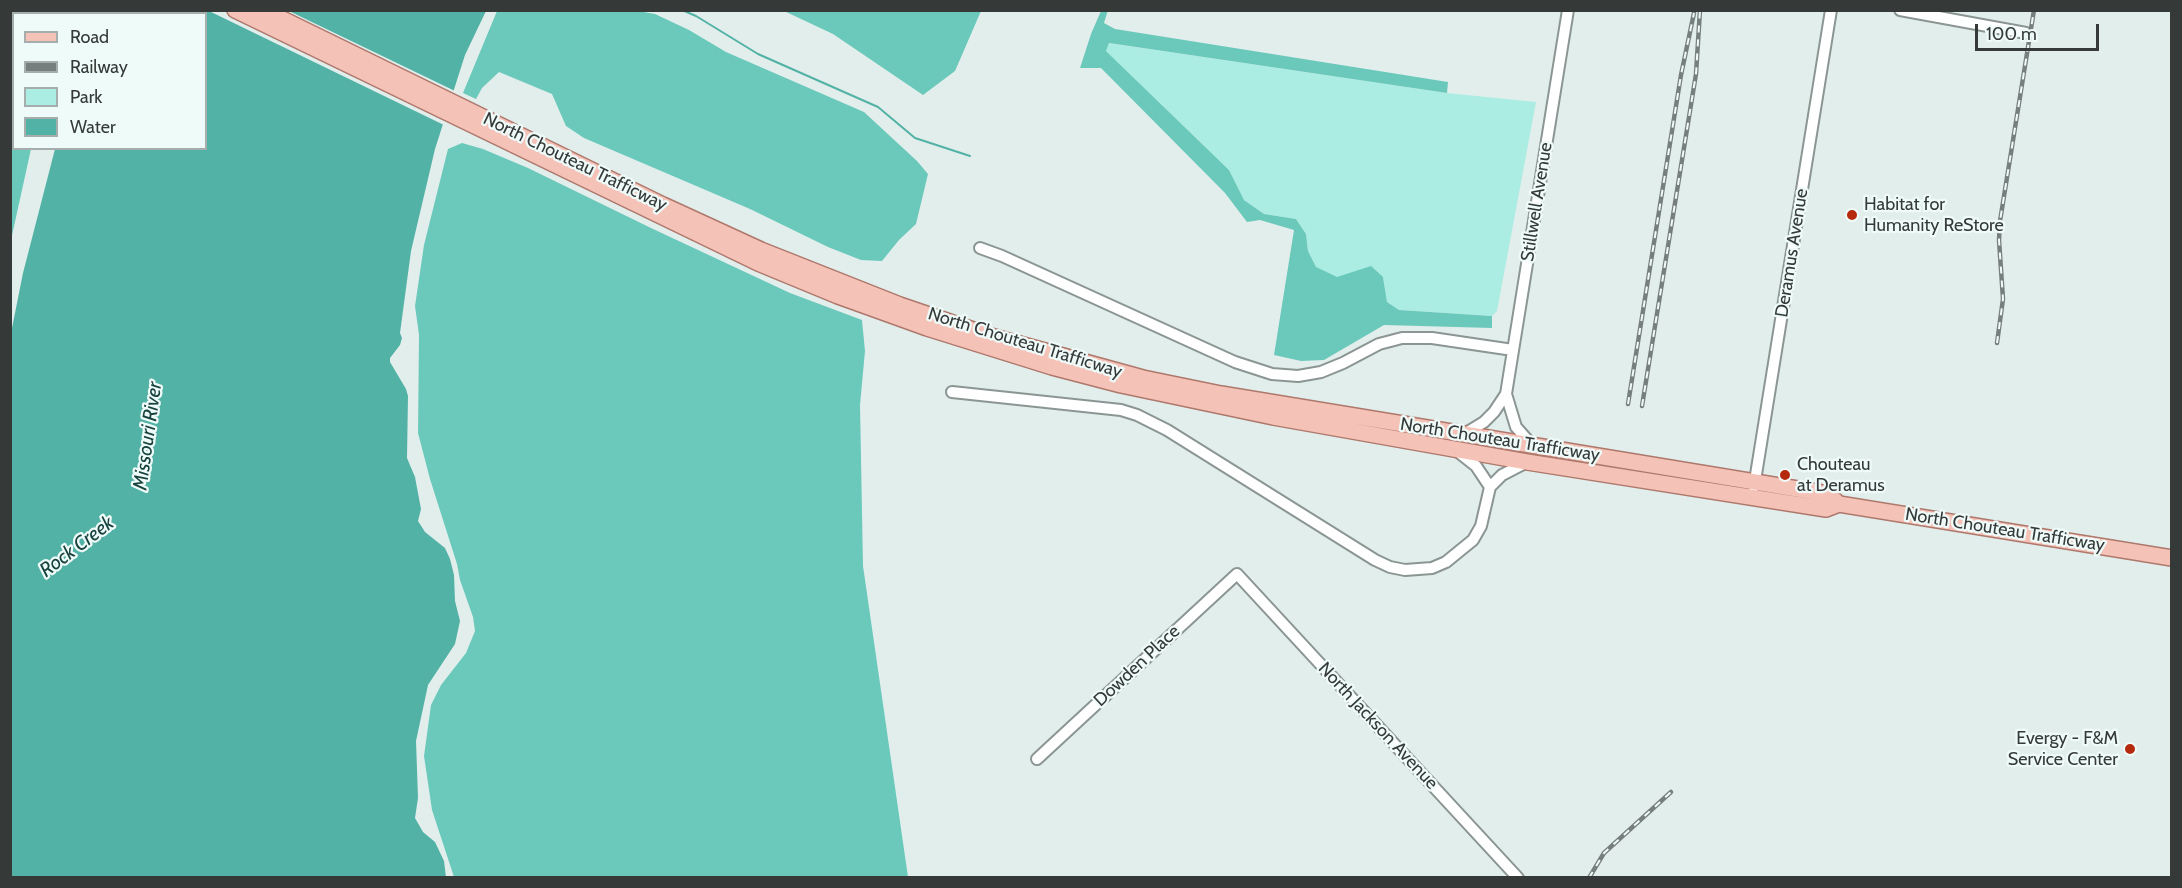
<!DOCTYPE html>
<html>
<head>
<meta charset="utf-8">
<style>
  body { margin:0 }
  #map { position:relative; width:2182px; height:888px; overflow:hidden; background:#e2eeec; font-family:Cabin,sans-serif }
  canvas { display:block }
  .frame { position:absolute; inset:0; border:12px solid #353a39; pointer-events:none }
  .legend { position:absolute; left:12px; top:12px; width:195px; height:138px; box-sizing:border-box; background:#effbf9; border:2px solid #a5aeac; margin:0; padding:8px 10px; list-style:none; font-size:18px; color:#353a39 }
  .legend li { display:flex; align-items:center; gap:12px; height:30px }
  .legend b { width:30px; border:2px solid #a5aeac }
  .scale { position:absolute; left:1975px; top:24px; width:124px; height:27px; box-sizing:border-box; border:3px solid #353a39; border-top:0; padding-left:8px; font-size:18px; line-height:21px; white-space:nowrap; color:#353a39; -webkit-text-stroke:4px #effbf9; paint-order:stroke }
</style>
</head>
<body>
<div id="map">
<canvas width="2182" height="888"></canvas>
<div class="frame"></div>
<ul class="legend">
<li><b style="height:8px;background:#f5c2b8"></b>Road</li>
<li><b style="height:8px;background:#777f7e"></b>Railway</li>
<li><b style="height:16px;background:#abede3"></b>Park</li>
<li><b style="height:16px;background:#53b2a6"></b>Water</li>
</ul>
<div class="scale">100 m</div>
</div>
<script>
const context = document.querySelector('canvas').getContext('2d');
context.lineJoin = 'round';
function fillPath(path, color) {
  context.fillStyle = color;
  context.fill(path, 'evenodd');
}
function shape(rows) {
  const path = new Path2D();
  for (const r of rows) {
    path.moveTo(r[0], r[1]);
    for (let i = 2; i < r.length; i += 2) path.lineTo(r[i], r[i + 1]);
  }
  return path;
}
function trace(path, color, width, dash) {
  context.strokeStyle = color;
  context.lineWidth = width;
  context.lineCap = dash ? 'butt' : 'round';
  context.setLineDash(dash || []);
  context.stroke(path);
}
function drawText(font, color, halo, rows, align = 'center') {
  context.font = font + ' Cabin,sans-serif';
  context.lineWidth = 4.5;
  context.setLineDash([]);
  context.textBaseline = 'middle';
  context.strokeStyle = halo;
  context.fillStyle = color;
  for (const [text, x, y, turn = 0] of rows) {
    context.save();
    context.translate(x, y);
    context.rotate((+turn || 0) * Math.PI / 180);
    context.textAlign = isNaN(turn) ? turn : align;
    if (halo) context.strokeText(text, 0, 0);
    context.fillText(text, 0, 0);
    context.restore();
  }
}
fillPath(shape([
  [1108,43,1447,93,1536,102,1497,311,1492,316,1399,310,1387,302,1383,277,1337,278,1316,267,1308,251,1306,234,1296,219,1264,214,1244,200,1229,170,1106,51]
]), '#abede3');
fillPath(shape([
  [632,10,655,14,689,30,726,52,864,112,917,161,928,174,916,224,899,240,882,261,861,260,828,247,750,209,584,138,566,126,552,94,499,72,482,88,476,99,463,93,497,11],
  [1108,10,1104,23,1115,29,1448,82,1447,93,1109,43,1106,51,1229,170,1244,200,1264,214,1296,219,1306,234,1308,251,1316,267,1337,277,1371,266,1383,277,1387,302,1399,310,1492,316,1492,328,1384,325,1324,360,1301,361,1274,355,1294,230,1260,220,1247,222,1225,193,1101,68,1080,68,1091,34,1101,11],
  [784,11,981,11,955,71,923,95,833,34],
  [13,122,14,148,31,149,11,240,10,127],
  [462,143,483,149,528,168,651,228,790,293,862,320,865,351,860,405,863,566,908,877,454,877,432,810,424,756,431,705,441,685,466,653,475,631,473,617,460,580,457,564,430,479,418,433,419,335,415,306,424,245,448,149]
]), '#6bc9bc');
fillPath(shape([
  [99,11,486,11,465,55,435,149,411,251,400,333,402,338,400,345,390,358,390,362,406,389,408,396,407,458,415,477,421,509,418,521,425,532,445,548,450,559,454,575,455,601,460,621,455,644,428,685,416,741,418,798,415,818,423,832,435,842,444,861,446,877,11,878,11,333,23,273,55,149,206,148,206,14,98,13]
]), '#53b2a6');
fillPath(shape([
  [209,11,289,11,457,92,446,126]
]), '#e2eeec');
trace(shape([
  [682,10,696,16,758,54,878,107,915,138,970,156]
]), '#53b2a6', 2);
const minor = shape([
  [1900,10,2026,33],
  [10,16,15,10],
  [980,248,1002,256,1235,362,1272,374,1298,376,1321,372,1343,363,1379,344,1402,338,1432,338,1513,350],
  [952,392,1121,410,1137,415,1167,430,1375,560,1390,567,1405,570,1432,568,1446,562,1473,540,1481,526,1490,487,1476,466,1457,451],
  [1466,433,1484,422,1494,412,1506,394],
  [1531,444,1516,427,1506,394,1568,10],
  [1490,487,1502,475,1527,462],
  [1754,487,1831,10],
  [1037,759,1237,574,1518,878]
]);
const primary = shape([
  [235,10,758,263,838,296,927,328,1052,367,1121,385,1273,417,1527,462,1826,509,1839,504,2172,558],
  [264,10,663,205,761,250,900,305,994,337,1143,378,1221,394,1828,494,1839,504]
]);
trace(minor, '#8b9694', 14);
trace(primary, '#ae786c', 18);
trace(minor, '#fff', 10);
trace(primary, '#f5c2b8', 15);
const rail = shape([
  [55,14,56,10],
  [10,100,14,94],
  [1997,343,2003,299,1999,240,2000,221,2034,10],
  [1628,404,1681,75,1694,13],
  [1642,406,1696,74,1700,10],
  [1589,878,1604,853,1671,792]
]);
trace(rail, '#777f7e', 4.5);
trace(rail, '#effbf9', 2, [7]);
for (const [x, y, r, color] of [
  [1852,215,6,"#b52a0d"],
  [1785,475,6,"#b52a0d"],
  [2130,749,6,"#b52a0d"]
]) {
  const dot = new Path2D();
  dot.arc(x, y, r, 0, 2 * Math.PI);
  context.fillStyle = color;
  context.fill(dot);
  trace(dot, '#effbf9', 2);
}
drawText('18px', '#353a39', '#effbf9', [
  ["North Chouteau Trafficway",575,162,26],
  ["Stillwell Avenue",1537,202,-81],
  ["Deramus Avenue",1792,253,-81],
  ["North Chouteau Trafficway",1025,343,17],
  ["North Chouteau Trafficway",1500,440,9],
  ["North Chouteau Trafficway",2005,530,9],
  ["Dowden Place",1137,666,-43],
  ["North Jackson Avenue",1378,726,47]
]);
drawText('18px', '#353a39', '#effbf9', [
  ["Habitat for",1864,205],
  ["Humanity ReStore",1864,226],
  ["Chouteau",1797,465],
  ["at Deramus",1797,486],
  ["Evergy - F&M",2118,739,"right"],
  ["Service Center",2118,760,"right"]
], 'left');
drawText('italic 20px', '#17423d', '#effbf9', [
  ["Missouri River",148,436,-82],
  ["Rock Creek",77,547,-37]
]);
</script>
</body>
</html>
